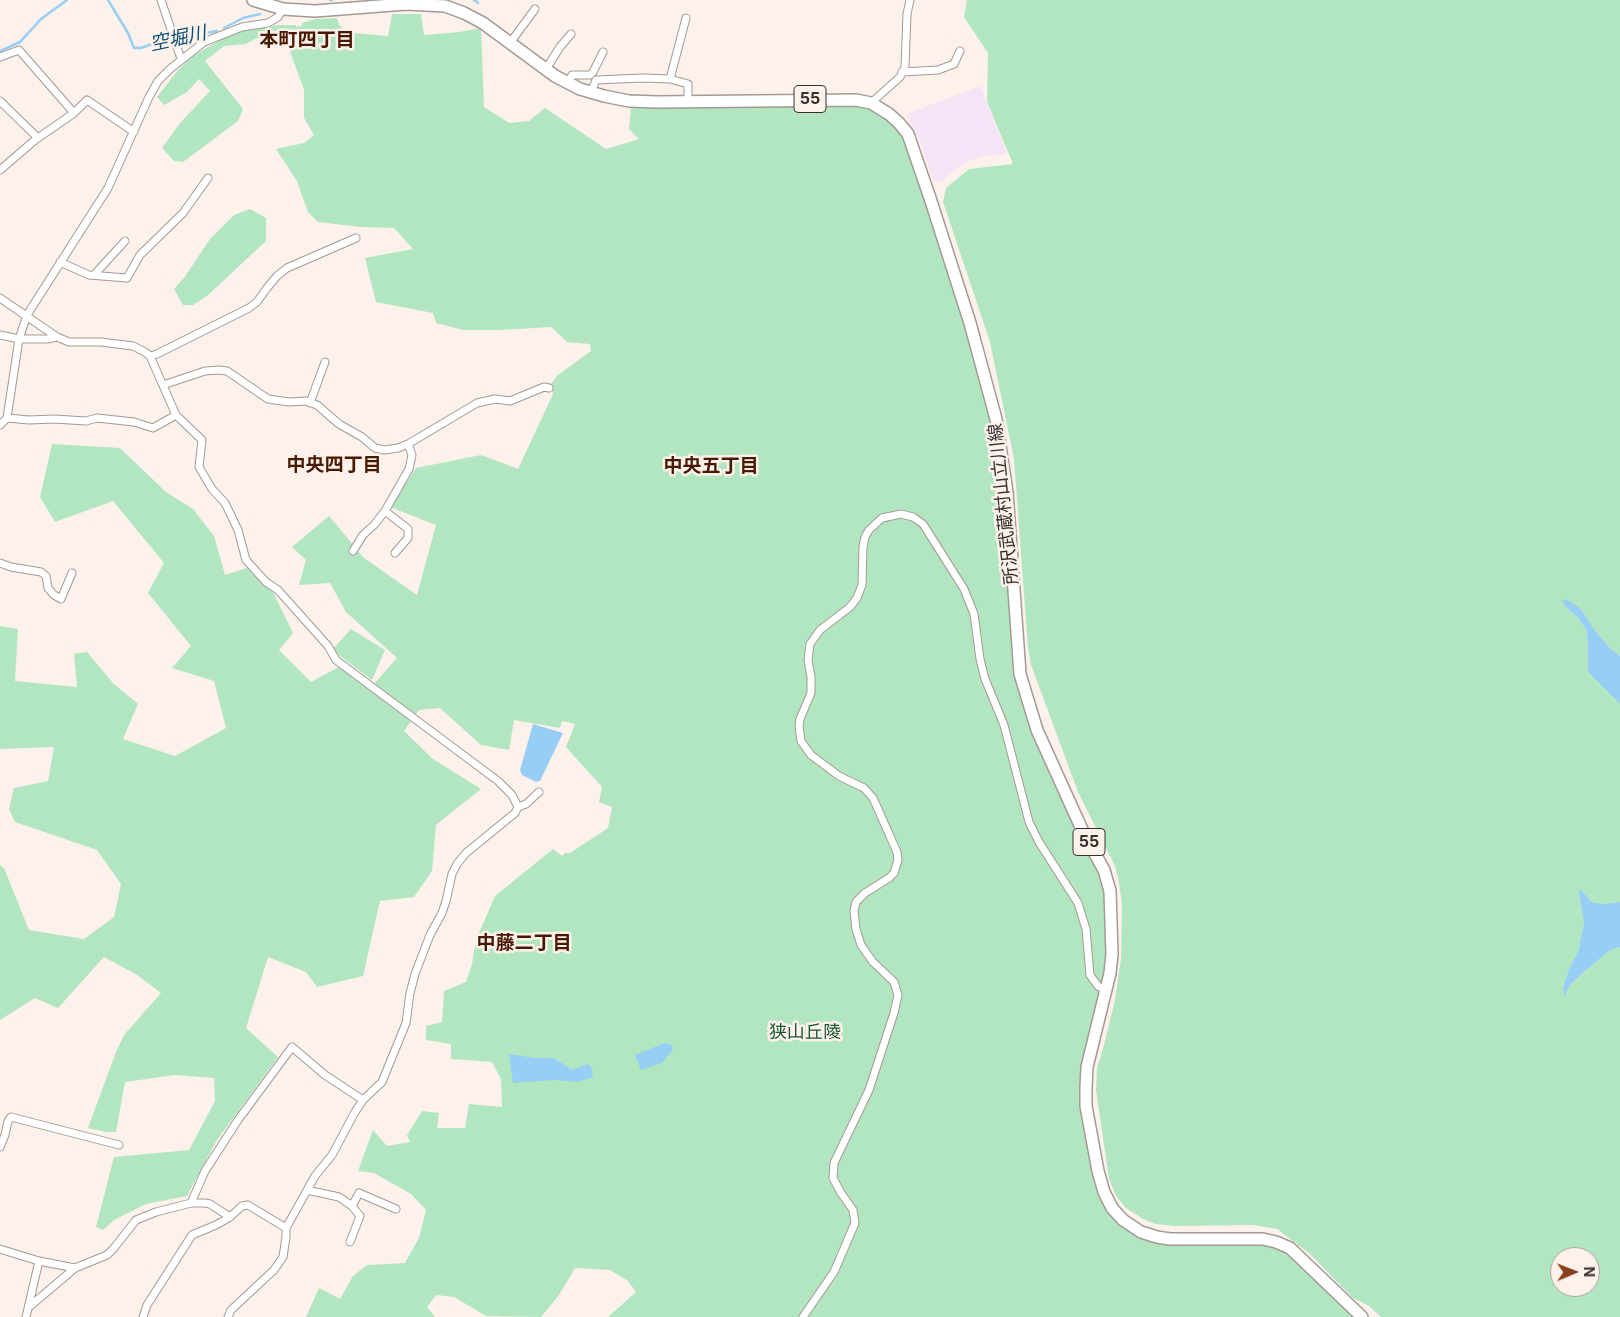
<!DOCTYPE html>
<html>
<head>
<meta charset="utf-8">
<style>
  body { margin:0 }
  #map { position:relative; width:1620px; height:1317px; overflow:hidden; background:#fdf1eb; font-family:Inter,sans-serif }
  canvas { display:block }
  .north { position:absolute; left:1550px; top:1247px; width:50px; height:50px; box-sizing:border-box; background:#fdf1eb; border:1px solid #ada49f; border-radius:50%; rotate:89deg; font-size:14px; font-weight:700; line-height:20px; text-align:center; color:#35302e }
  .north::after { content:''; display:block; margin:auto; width:18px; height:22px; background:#87411b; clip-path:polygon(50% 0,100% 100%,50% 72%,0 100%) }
</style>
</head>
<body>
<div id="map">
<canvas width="1620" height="1317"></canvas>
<div class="north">N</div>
</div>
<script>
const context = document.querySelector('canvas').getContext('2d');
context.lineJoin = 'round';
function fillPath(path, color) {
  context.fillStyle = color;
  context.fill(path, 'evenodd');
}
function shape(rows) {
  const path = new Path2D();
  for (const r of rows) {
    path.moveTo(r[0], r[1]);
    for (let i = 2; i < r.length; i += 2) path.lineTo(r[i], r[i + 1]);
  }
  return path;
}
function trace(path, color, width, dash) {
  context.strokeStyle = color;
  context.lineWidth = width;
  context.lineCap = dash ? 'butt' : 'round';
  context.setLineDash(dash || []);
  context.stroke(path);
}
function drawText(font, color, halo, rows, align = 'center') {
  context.font = font + ' Inter,"Noto Sans JP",sans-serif';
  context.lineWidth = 5;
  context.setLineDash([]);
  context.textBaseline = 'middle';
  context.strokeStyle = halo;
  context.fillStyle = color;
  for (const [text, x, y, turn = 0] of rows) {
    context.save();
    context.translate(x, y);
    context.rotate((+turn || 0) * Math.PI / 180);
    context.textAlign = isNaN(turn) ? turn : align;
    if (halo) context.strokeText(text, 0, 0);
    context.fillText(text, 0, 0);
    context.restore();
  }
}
fillPath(shape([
  [980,86,1007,154,982,156,965,163,940,182,933,180,920,140,906,114]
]), '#f5e4f5');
fillPath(shape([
  [967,0,1620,0,1620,656,1610,648,1594,629,1581,609,1566,607,1579,619,1587,631,1588,662,1620,704,1620,902,1604,904,1592,902,1582,891,1578,891,1584,923,1578,952,1569,968,1563,988,1564,996,1570,985,1584,972,1609,951,1620,947,1620,1317,1381,1317,1369,1306,1353,1298,1310,1254,1277,1229,1253,1225,1174,1226,1155,1224,1143,1219,1126,1208,1116,1196,1109,1179,1096,1090,1097,1068,1103,1049,1115,1000,1121,958,1122,905,1119,883,1115,866,1078,792,1031,665,1028,648,1014,459,990,342,943,202,946,188,969,169,1013,164,987,102,988,53,964,17],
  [1560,1257,1590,1257,1590,1287,1560,1287],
  [392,14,421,14,424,35,459,32,481,28,484,107,509,123,529,121,545,108,606,149,639,139,629,129,631,108,629,101,871,103,908,134,996,419,1020,674,1037,730,1104,870,1112,954,1086,1088,1104,1192,1141,1232,1276,1242,1362,1317,608,1317,636,1292,628,1281,610,1270,575,1268,559,1295,541,1317,486,1316,454,1297,436,1295,427,1307,435,1317,306,1317,319,1288,340,1299,353,1276,367,1265,405,1263,419,1238,426,1210,411,1194,374,1173,358,1171,373,1130,387,1146,410,1142,407,1135,422,1111,439,1113,437,1128,465,1128,469,1104,502,1107,501,1079,492,1062,451,1059,451,1044,426,1040,426,1026,442,1022,444,991,466,982,472,964,476,940,495,896,553,849,562,856,565,853,570,853,608,828,612,807,599,802,602,787,566,747,575,724,562,721,560,728,514,720,509,750,481,745,440,708,419,710,404,731,433,759,481,789,436,825,432,871,414,897,380,901,363,976,317,987,306,972,268,957,246,1028,278,1057,217,1140,187,1196,146,1204,114,1220,103,1230,96,1227,114,1157,189,1150,215,1101,214,1078,175,1075,125,1082,116,1132,106,1132,88,1128,116,1052,124,1035,161,993,137,975,104,957,58,1008,35,998,0,1020,0,865,4,868,29,930,84,939,114,917,121,884,97,850,15,822,9,809,14,788,48,781,54,747,0,749,0,626,18,629,15,681,77,687,74,654,87,652,113,683,138,704,123,739,175,756,226,728,214,681,172,668,191,646,148,593,164,563,113,501,55,522,40,497,52,444,120,448,166,492,193,509,214,536,225,575,250,567,274,594,293,633,279,650,311,682,339,667,373,685,397,658,346,612,330,583,299,585,306,560,292,547,329,516,364,558,417,595,436,525,390,507,416,468,481,455,518,469,553,394,550,385,558,375,591,351,590,344,567,342,551,327,501,330,463,330,436,323,433,313,376,302,365,258,413,249,394,228,361,227,318,222,308,212,297,181,276,149,304,143,314,135,304,118,304,90,287,43,278,31,270,32,245,44,224,46,205,61,243,109,238,121,183,162,174,161,162,148,180,123,210,91,199,79,187,92,164,105,157,97,178,70,194,55,226,37,244,30,280,25,296,25,296,27,302,26,302,23,316,19,337,18,339,25,345,30,353,33,388,36],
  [250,209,266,218,266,241,208,295,193,305,183,305,174,289,184,278,210,239,234,215],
  [351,629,385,650,372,680,332,650]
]), '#b2e6c1');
fillPath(shape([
  [1561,599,1569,601,1581,609,1594,629,1610,648,1620,656,1620,704,1588,672,1587,631,1579,619,1566,607],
  [533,724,563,733,540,781,536,782,522,775,520,770],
  [1578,890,1582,891,1592,902,1604,904,1620,902,1620,947,1609,951,1584,972,1570,985,1564,997,1563,988,1569,968,1578,952,1584,923],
  [665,1043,671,1044,673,1050,662,1063,641,1070,635,1055],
  [509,1054,535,1058,554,1058,572,1070,588,1064,590,1065,592,1070,593,1077,578,1082,556,1080,513,1083]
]), '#97cff4');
trace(shape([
  [108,0,128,33,134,48,141,48,157,42,217,31],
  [330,0,332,0],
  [474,0,478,3],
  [224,28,243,18,260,14],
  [0,51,20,42,41,19,67,0]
]), '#97cff4', 2.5);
const minor = shape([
  [161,0,181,59],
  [510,43,535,9],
  [0,57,19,50,74,113],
  [546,69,560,47,571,34],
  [902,72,938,70,954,64,960,51],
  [670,79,688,84,688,101],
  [568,83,572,75,590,75,593,72,603,52],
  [591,92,596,80,643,78,670,79,686,18],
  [0,101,38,138],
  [871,103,900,77,905,67,907,14,910,0],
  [0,170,35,140,74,113,87,100,134,132],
  [60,262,89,275,127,278,140,255,183,213,208,178],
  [94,275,125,241],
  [0,298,57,337,69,342,101,342,133,346,145,352,150,356,176,415,202,440,199,467,212,489,225,503,238,530,246,560,266,582,278,590,328,646,336,660,498,781,512,795,518,807,515,813,466,853,457,864,452,874,446,901,442,913,430,935,415,974,410,993,406,1023,382,1082,363,1100,355,1112,332,1155,315,1176,286,1228,286,1237,283,1257,274,1270,231,1310,228,1317],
  [0,335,19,339,47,339,57,337],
  [150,356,157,354,249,308,257,302,267,288,277,276,287,268,356,238],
  [163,385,205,371,219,370,227,371,268,399,289,402,306,401,317,405,339,424,362,437,375,448,384,450,398,448,408,444,477,403,495,399,510,401,544,387,549,388],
  [310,403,325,362],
  [7,418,29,420,54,419,86,421,97,418,134,422,153,428,176,415],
  [0,425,7,418,19,339,27,315,108,188,149,97,158,81,170,69,204,42,242,27,268,23,278,17,283,9],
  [385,511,408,529,408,538,395,553],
  [353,551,363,535,374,525,385,511,409,469,412,455,408,444],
  [0,563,11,567,41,572,46,576,48,588,54,595,61,599,72,573],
  [518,807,526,804,539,792],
  [0,1147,5,1135,8,1121,11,1117,119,1145],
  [307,1190,339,1197,352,1206,360,1216,350,1242],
  [191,1203,205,1171,238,1120,292,1047,325,1075,363,1100],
  [352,1206,359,1193,396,1209],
  [0,1249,39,1261,75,1268],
  [29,1307,75,1268,107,1255,114,1248,136,1220,156,1212,191,1203,205,1203,210,1204,230,1217],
  [26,1317,39,1261],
  [143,1317,147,1305,192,1235,216,1225,230,1217,242,1206,248,1205,286,1228],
  [803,1317,834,1272,855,1223,853,1210,841,1193,833,1178,834,1163,869,1090,894,1013,898,995,894,982,873,962,861,945,856,929,854,911,856,902,865,893,889,878,894,873,898,860,897,852,873,798,864,788,839,776,811,755,801,741,799,727,800,719,811,693,811,677,808,660,810,644,820,630,850,607,857,598,862,585,863,547,865,537,869,530,882,518,901,514,913,517,923,524,964,589,974,614,980,659,985,679,1004,725,1029,822,1039,842,1078,903,1086,929,1090,975,1098,986,1107,991]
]);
const primary = shape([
  [253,0,283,9,315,11,406,4,445,6,464,13,483,23,555,76,580,89,604,96,629,101,657,102,856,100,871,103,889,114,899,123,908,134,931,201,970,323,996,419,1007,492,1020,674,1037,730,1084,834,1104,870,1110,891,1112,954,1110,973,1087,1067,1086,1088,1086,1106,1098,1171,1104,1192,1112,1208,1123,1220,1141,1232,1157,1237,1170,1239,1263,1239,1276,1242,1290,1248,1362,1317]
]);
trace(minor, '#a49993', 9);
trace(primary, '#a49993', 14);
trace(minor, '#fff', 7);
trace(primary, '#fff', 11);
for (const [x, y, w] of [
  [810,99,32],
  [1089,842,32]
]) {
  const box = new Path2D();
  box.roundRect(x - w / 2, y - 13.5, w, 27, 4);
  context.fillStyle = '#fdf1eb';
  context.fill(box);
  trace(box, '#35302e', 1);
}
drawText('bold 16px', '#35302e', null, [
  ["55",810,99],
  ["55",1089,842]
]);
drawText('18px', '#35302e', '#fdf1eb', [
  ["所沢武蔵村山立川線",1004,504,-96]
]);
drawText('18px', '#195733', '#fdf1eb', [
  ["狭山丘陵",805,1033]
]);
drawText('italic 19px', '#084f72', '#fdf1eb', [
  ["空堀川",178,39,-12]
]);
drawText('bold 19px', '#481900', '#fdf1eb', [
  ["本町四丁目",307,40],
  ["中央四丁目",334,465],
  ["中央五丁目",711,466],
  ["中藤二丁目",524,943]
]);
</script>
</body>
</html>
